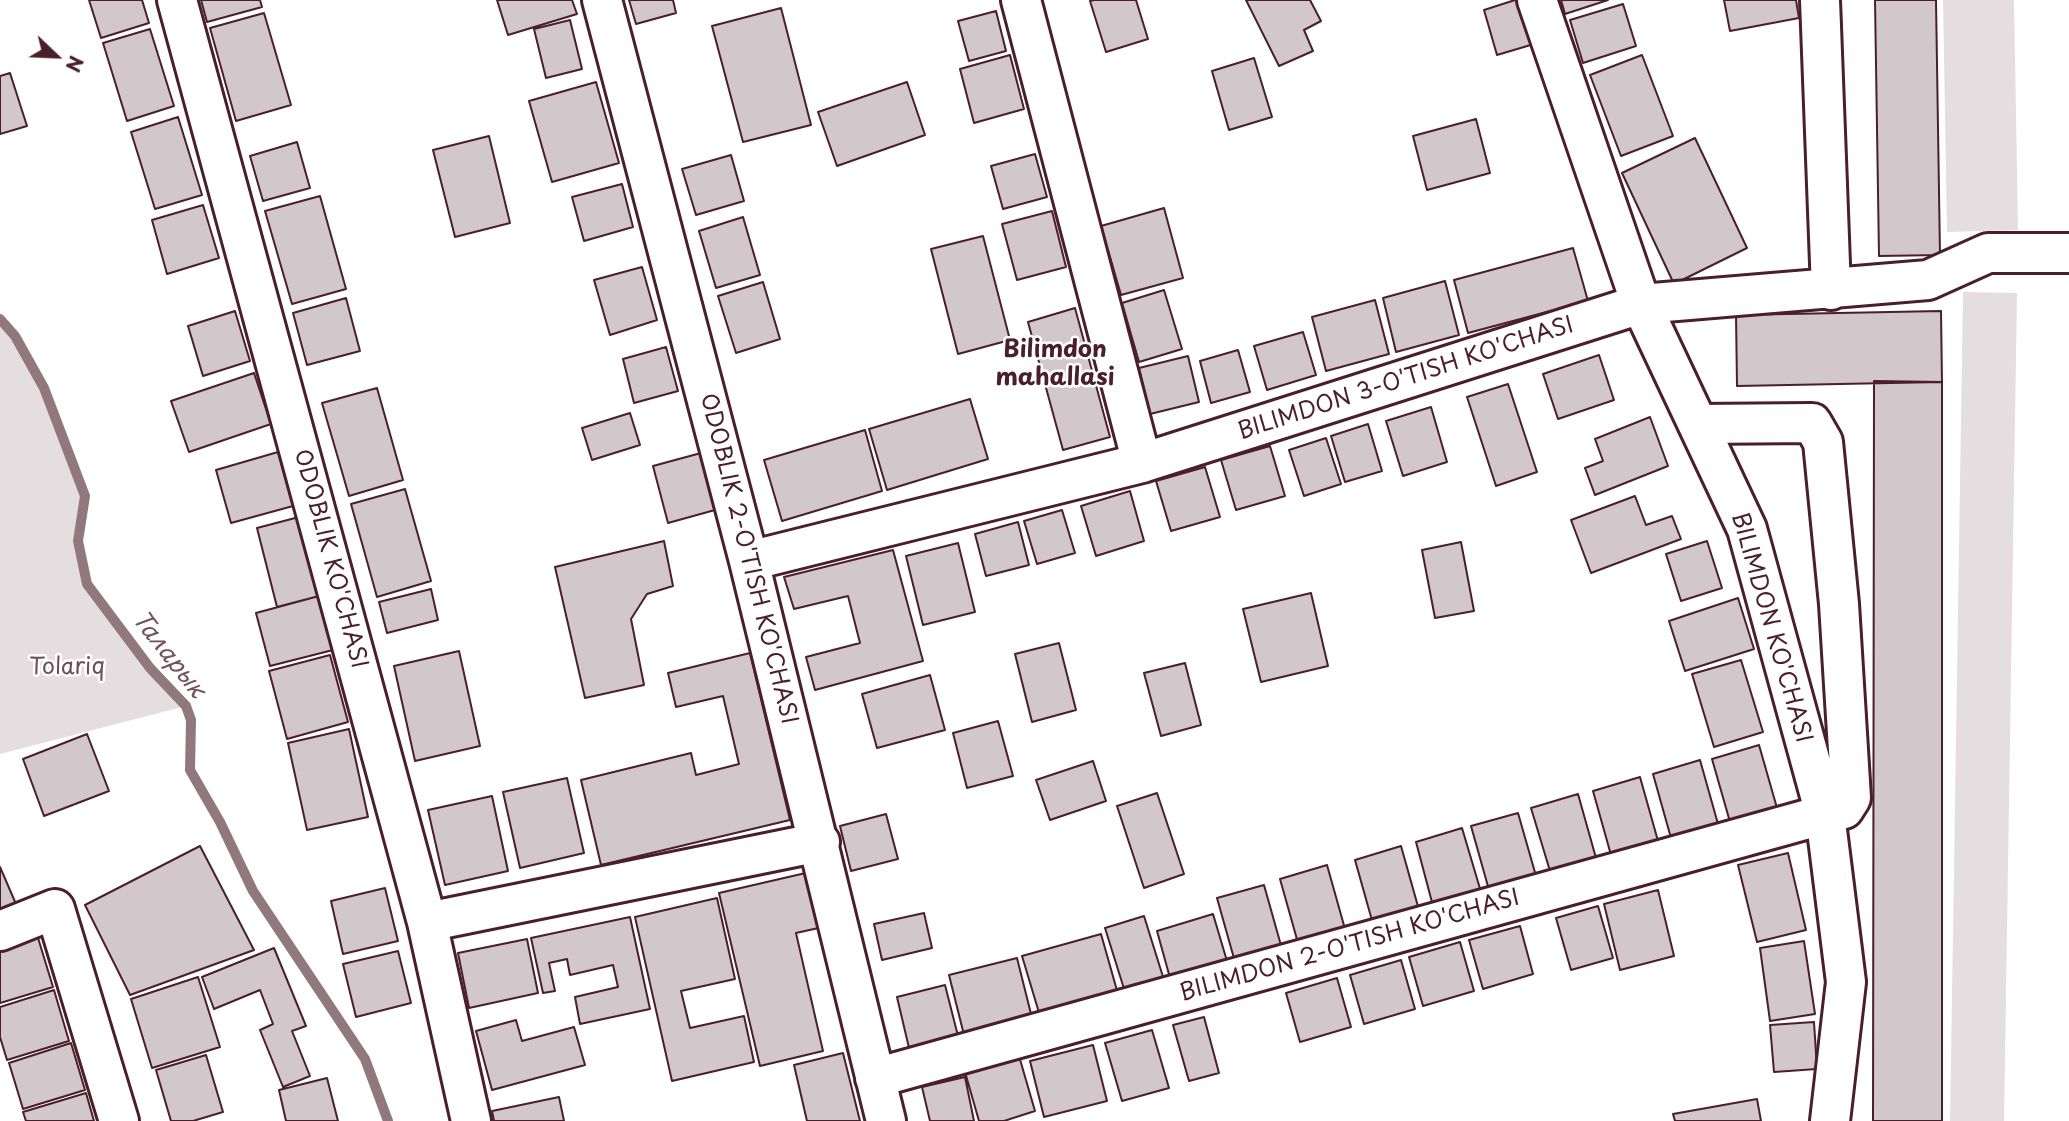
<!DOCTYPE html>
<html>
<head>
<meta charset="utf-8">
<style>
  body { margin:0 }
  #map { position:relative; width:2069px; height:1121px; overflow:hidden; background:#fff; font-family:"Playpen Sans",sans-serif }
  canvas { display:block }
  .north { position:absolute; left:21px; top:21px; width:70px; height:70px; -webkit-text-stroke:5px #fff; paint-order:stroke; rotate:113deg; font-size:19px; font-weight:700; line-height:28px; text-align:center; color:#4a1f2b }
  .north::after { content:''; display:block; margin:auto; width:24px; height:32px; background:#4a1f2b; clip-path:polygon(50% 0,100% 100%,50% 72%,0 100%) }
</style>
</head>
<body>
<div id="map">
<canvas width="2069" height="1121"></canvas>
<div class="north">N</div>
</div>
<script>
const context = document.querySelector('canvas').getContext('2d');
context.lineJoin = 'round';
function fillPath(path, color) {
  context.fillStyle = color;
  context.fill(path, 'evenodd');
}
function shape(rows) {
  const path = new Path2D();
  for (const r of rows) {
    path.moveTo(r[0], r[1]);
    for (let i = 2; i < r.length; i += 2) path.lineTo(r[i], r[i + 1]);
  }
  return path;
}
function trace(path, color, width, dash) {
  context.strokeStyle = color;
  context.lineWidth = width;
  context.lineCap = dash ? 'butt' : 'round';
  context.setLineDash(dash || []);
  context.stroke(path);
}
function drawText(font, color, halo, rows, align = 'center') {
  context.font = font + ' "Playpen Sans",sans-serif';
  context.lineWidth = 5;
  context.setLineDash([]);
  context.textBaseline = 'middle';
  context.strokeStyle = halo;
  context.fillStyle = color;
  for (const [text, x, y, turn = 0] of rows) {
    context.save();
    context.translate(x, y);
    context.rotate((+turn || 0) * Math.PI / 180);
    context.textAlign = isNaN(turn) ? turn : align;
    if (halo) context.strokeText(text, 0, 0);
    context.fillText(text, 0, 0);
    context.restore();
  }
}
fillPath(shape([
  [1943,0,2014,0,2018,230,1947,232],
  [1963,292,2017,293,2004,1121,1950,1121],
  [0,319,15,336,44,388,85,496,78,541,87,584,150,667,186,706,0,754]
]), '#e5dee0');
trace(shape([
  [0,319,15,336,44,388,85,496,78,541,87,584,150,668,186,706,191,720,190,770,220,822,253,891,365,1059,388,1121]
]), '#91787e', 10);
const building = shape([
  [89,0,142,0,149,23,101,38,89,0],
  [201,0,260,0,262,7,207,22,201,0],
  [497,0,572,0,577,14,508,35,497,0],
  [629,0,673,0,676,13,636,24,629,0],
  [1094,0,1136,0,1148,39,1106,52,1090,1,1094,0],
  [1246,0,1310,0,1321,21,1304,30,1313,51,1279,66,1246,0],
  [1515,0,1520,0,1534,44,1497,55,1484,10,1515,0],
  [1561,0,1608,0,1565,14,1561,0],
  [1724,0,1796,0,1799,18,1730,31,1724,0],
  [1875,0,1936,0,1940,255,1879,256,1875,0],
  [1623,4,1636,46,1583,63,1570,20,1623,4],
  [781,8,811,125,743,142,712,26,781,8],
  [996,11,1006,51,969,61,958,21,996,11],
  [264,13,291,105,236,121,210,28,264,13],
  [570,20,582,69,546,78,534,29,570,20],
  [150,29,174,106,127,121,103,43,150,29],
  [1010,55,1024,109,974,123,960,69,1010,55],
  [1642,55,1673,136,1621,156,1590,75,1642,55],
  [1254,58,1272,117,1229,130,1212,71,1254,58],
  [10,73,27,126,0,134,0,76,10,73],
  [596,82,619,163,552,182,529,101,596,82],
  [907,82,925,135,837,166,818,112,907,82],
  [178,117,202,195,155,209,131,132,178,117],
  [1476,119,1490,173,1427,190,1413,136,1476,119],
  [489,136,510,223,455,237,433,150,489,136],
  [1695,138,1747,248,1674,284,1622,173,1695,138],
  [297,142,310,188,263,201,250,156,297,142],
  [1035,154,1047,197,1003,209,991,166,1035,154],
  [731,155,744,201,696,215,682,169,731,155],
  [622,184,633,227,584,241,572,197,622,184],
  [320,196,346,289,292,304,265,211,320,196],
  [203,205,219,258,167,274,152,220,203,205],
  [1164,208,1183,278,1121,295,1101,226,1164,208],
  [1052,211,1066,267,1017,280,1002,224,1052,211],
  [743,217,760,275,716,288,699,231,743,217],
  [983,236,1010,340,958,354,931,249,983,236],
  [1573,248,1588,301,1468,333,1454,280,1573,248],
  [642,267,657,320,610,335,594,280,642,267],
  [1445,281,1459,335,1396,352,1383,298,1445,281],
  [763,282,780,339,736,353,718,296,763,282],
  [1164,290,1182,349,1139,362,1122,303,1164,290],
  [346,298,360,351,307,365,293,313,346,298],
  [1375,300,1389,354,1326,371,1312,317,1375,300],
  [1075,308,1110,437,1063,450,1028,322,1075,308],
  [235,311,250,361,203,376,188,326,235,311],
  [1941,311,1942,382,1737,386,1736,315,1941,311],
  [1303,332,1316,375,1267,390,1254,346,1303,332],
  [666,347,678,391,634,403,623,359,666,347],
  [1238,350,1250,392,1211,403,1200,361,1238,350],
  [1599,355,1614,400,1558,419,1543,374,1599,355],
  [1188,356,1199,402,1150,414,1139,368,1188,356],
  [254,373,271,424,189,452,171,401,254,373],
  [1874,381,1942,382,1942,1121,1873,1121,1874,381],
  [1508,384,1537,472,1496,486,1467,397,1508,384],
  [377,388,403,480,349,496,322,403,377,388],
  [970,399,988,459,887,490,869,429,970,399],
  [1431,407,1447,462,1403,476,1386,421,1431,407],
  [630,413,640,445,592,460,582,428,630,413],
  [1650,417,1668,466,1595,495,1585,468,1603,461,1595,439,1650,417],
  [1368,424,1382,471,1345,482,1331,436,1368,424],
  [865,430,882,491,782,521,764,460,865,430],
  [1326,438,1341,484,1304,496,1289,450,1326,438],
  [1270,446,1285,496,1236,510,1221,460,1270,446],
  [278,452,293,506,231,523,216,470,278,452],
  [701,453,715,510,668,523,653,466,701,453],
  [1205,467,1220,517,1171,531,1156,481,1205,467],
  [405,489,431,581,377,597,351,504,405,489],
  [1130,491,1144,541,1096,556,1081,506,1130,491],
  [1635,496,1646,525,1672,516,1681,539,1591,573,1571,520,1635,496],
  [1062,510,1075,553,1037,564,1024,521,1062,510],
  [299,517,319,596,277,607,257,528,299,517],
  [1018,522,1029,565,986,576,975,534,1018,522],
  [664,541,673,586,647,594,631,619,644,685,585,698,555,567,664,541],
  [1707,541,1722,588,1681,601,1666,554,1707,541],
  [1461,542,1474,611,1435,618,1422,550,1461,542],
  [958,543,975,612,923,625,906,556,958,543],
  [893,550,923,661,815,690,806,657,860,643,848,596,794,609,784,577,893,550],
  [431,589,438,620,387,633,379,602,431,589],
  [1311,593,1328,666,1261,682,1243,609,1311,593],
  [319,596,333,650,270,666,256,613,319,596],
  [1738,598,1754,649,1685,671,1669,621,1738,598],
  [1059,643,1076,710,1032,722,1015,654,1059,643],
  [459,651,480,746,415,761,394,666,459,651],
  [750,653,790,820,601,865,581,780,691,753,696,775,739,764,723,696,676,707,668,673,750,653],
  [330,655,348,722,287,739,269,671,330,655],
  [1741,660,1763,732,1714,747,1692,674,1741,660],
  [1185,663,1201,725,1161,736,1144,673,1185,663],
  [930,675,945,730,877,748,862,694,930,675],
  [998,721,1013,776,967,788,953,733,998,721],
  [349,729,368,817,307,830,288,743,349,729],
  [87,734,109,791,44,816,23,759,87,734],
  [1759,745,1777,808,1730,822,1712,759,1759,745],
  [1700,760,1718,824,1671,838,1653,774,1700,760],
  [1093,761,1106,801,1050,820,1036,780,1093,761],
  [1640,777,1658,841,1611,855,1593,791,1640,777],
  [567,778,584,853,520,868,503,792,567,778],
  [1157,793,1184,874,1144,888,1117,806,1157,793],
  [1578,794,1596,858,1550,871,1531,808,1578,794],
  [492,796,508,871,445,885,428,810,492,796],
  [1518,813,1536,876,1489,890,1471,826,1518,813],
  [886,814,898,859,851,871,840,826,886,814],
  [1462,828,1481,892,1433,906,1416,842,1462,828],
  [200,846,254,950,130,995,85,905,200,846],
  [1401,846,1419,910,1373,924,1355,860,1401,846],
  [1788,853,1806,930,1757,942,1738,865,1788,853],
  [1327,865,1345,929,1298,943,1280,879,1327,865],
  [0,867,16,904,0,911,0,867],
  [810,872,823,927,796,933,823,1051,760,1066,719,893,810,872],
  [1264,885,1282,949,1235,962,1217,898,1264,885],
  [385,888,398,941,343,954,331,901,385,888],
  [1658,890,1674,956,1620,970,1604,904,1658,890],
  [717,898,735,979,681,991,690,1028,744,1016,754,1062,672,1081,635,917,717,898],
  [1598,906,1613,958,1571,970,1556,918,1598,906],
  [924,913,932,948,882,960,874,924,924,913],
  [1213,914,1227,961,1170,978,1157,931,1213,914],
  [1144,916,1164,980,1125,992,1105,928,1144,916],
  [630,917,650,1009,580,1024,575,997,618,987,613,965,570,975,567,959,549,963,555,991,543,993,531,938,630,917],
  [1520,926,1533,974,1483,989,1469,940,1520,926],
  [35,928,53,987,0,1003,0,939,35,928],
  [1101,934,1118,994,1040,1016,1022,956,1101,934],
  [527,939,538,993,469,1008,458,953,527,939],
  [1804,941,1815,1014,1770,1021,1760,948,1804,941],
  [1460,942,1474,991,1423,1006,1409,957,1460,942],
  [274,948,306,1026,292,1031,310,1076,283,1087,260,1030,273,1024,260,990,214,1009,202,977,274,948],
  [398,951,411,1003,356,1017,343,964,398,951],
  [1017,958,1032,1018,964,1035,949,975,1017,958],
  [1401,960,1415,1009,1364,1024,1350,975,1401,960],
  [198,977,220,1047,152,1068,131,999,198,977],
  [1337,978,1351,1027,1300,1042,1286,993,1337,978],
  [945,985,958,1036,909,1048,897,997,945,985],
  [54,990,69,1041,7,1060,0,1037,0,1007,54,990],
  [1204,1017,1219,1073,1189,1081,1173,1025,1204,1017],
  [516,1020,522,1041,574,1027,585,1065,492,1090,476,1031,516,1020],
  [1814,1022,1817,1069,1774,1072,1770,1025,1814,1022],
  [1152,1030,1169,1088,1122,1101,1105,1043,1152,1030],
  [71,1043,85,1090,23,1109,9,1063,71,1043],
  [1093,1045,1107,1101,1044,1117,1030,1061,1093,1045],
  [843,1053,860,1121,807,1121,794,1065,843,1053],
  [206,1055,223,1112,193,1121,171,1121,156,1070,206,1055],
  [1019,1056,1035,1111,1004,1121,979,1121,965,1072,1019,1056],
  [965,1077,974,1121,930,1121,922,1087,965,1077],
  [327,1078,338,1121,286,1121,279,1090,327,1078],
  [86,1093,94,1121,26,1121,23,1112,86,1093],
  [559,1097,564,1121,494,1121,492,1111,559,1097],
  [1757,1099,1761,1121,1675,1121,1673,1114,1757,1099]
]);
fillPath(building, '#d2c7cb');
trace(building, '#4a1f2b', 2);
const minor = shape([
  [177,0,427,922,471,1121],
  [602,0,749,561,886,1121],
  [1021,0,1142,463],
  [1537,0,1641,304,1747,529,1825,814,1846,982,1830,1121],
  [1820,0,1831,290],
  [749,561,1142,463,1641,304,1928,280,1988,253,2069,253],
  [427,922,820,842],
  [0,931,55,909,119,1121],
  [875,1078,1844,809,1851,798,1839,604,1823,442,1812,423,1698,424]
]);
trace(minor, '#4a1f2b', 44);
trace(minor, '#fff', 38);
drawText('23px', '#4a1f2b', '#fff', [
  ["BILIMDON 3-O'TISH KO'CHASI",1406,379,-18],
  ["ODOBLIK KO'CHASI",330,559,75],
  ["ODOBLIK 2-O'TISH KO'CHASI",748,559,76],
  ["BILIMDON KO'CHASI",1771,628,74],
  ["BILIMDON 2-O'TISH KO'CHASI",1350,946,-16]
]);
drawText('23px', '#714f58', '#fff', [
  ["Tolariq",67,668]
]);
drawText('bold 24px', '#4a1f2b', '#fff', [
  ["Bilimdon",1055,350],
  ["mahallasi",1055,378]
]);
drawText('italic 24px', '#74535c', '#fff', [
  ["Таларык",168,655,52]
]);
</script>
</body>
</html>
